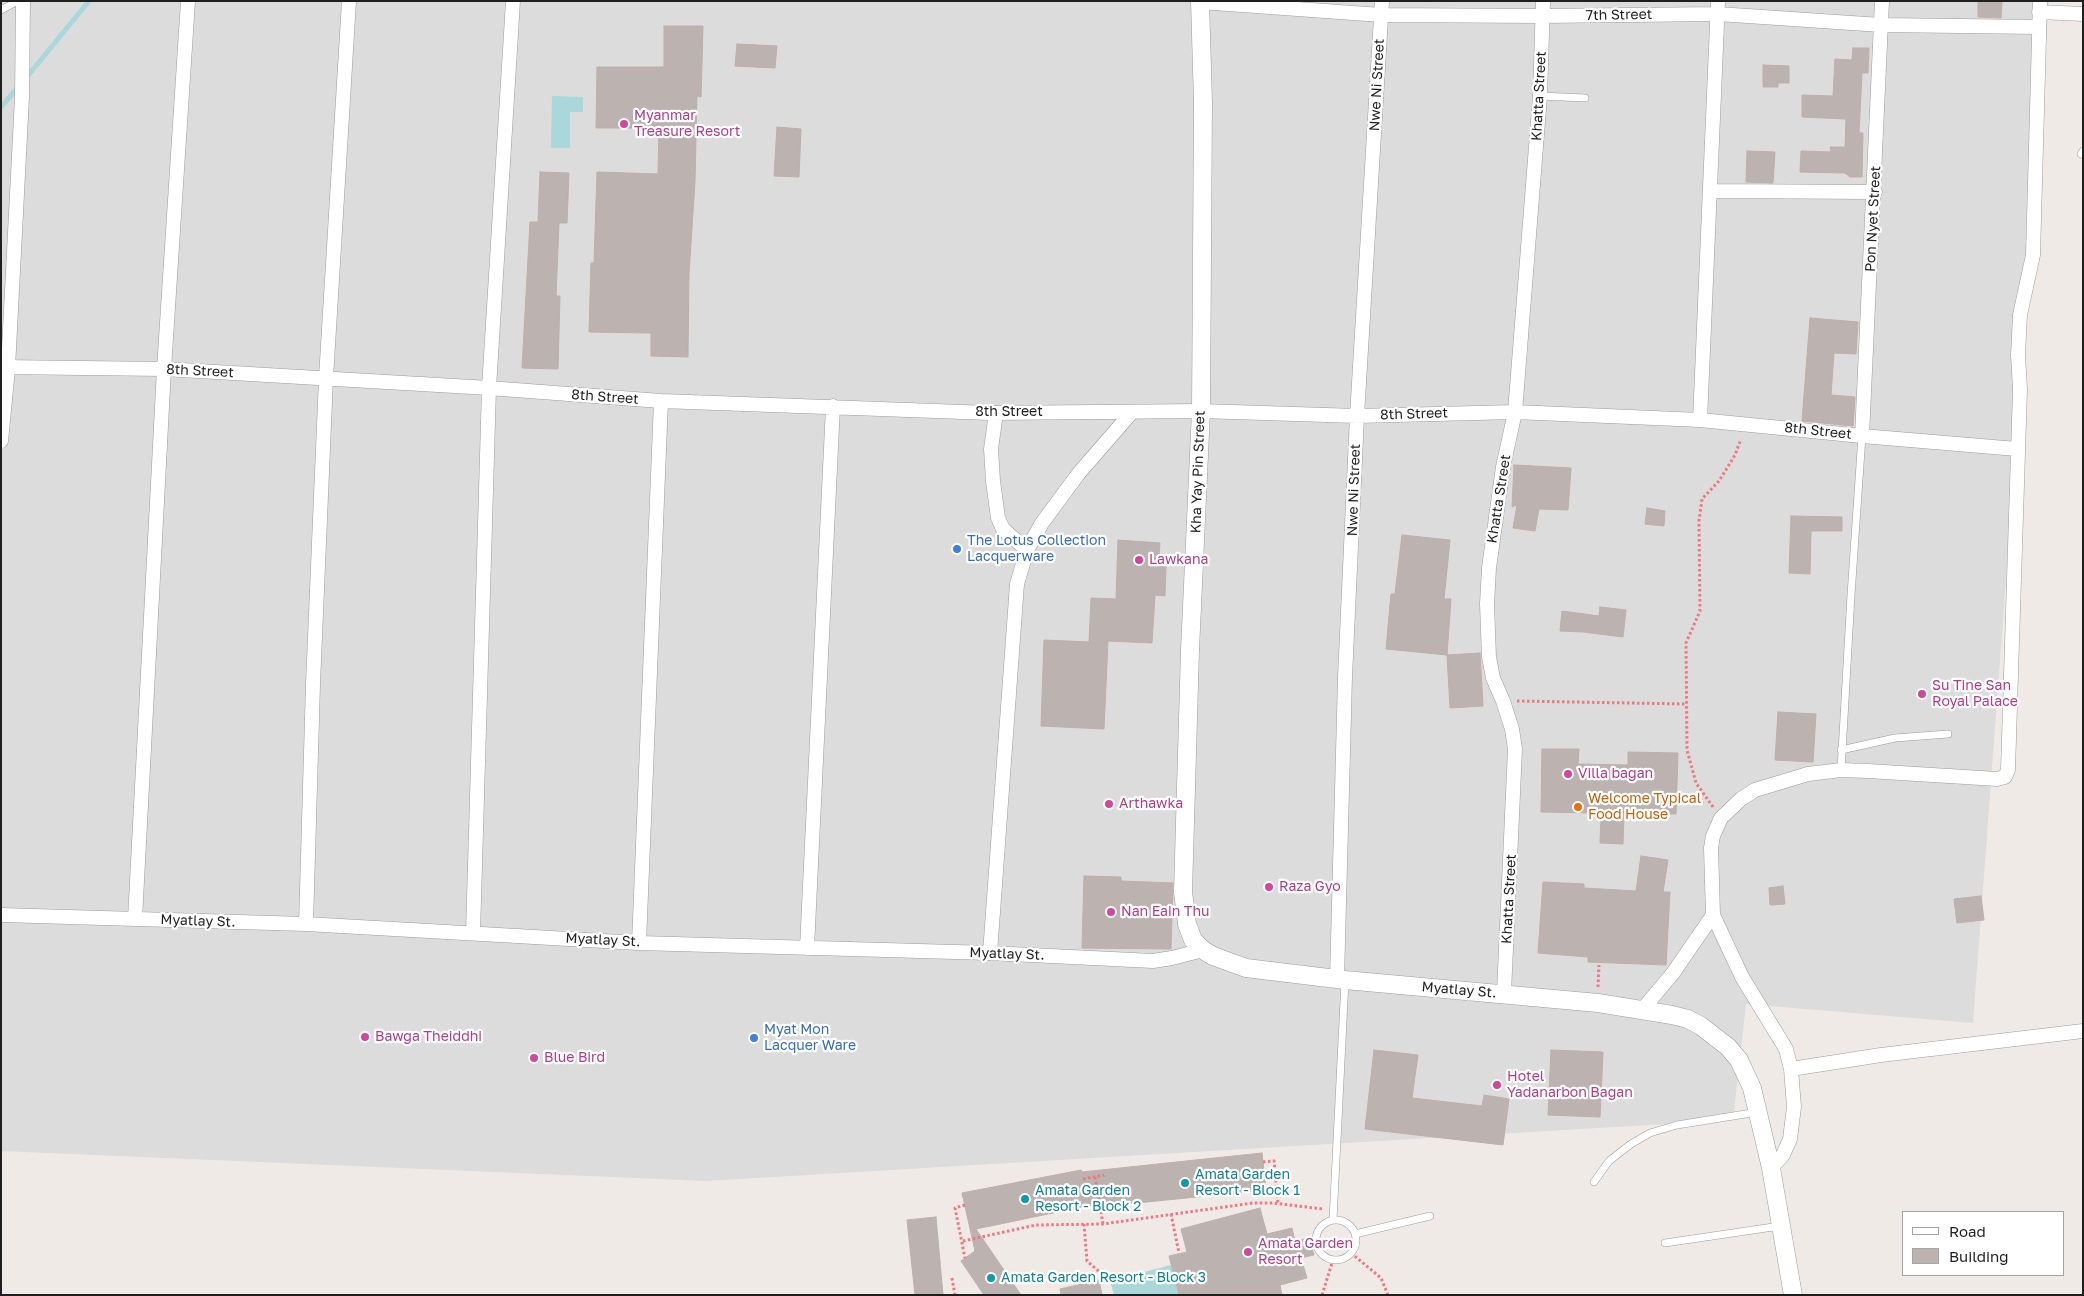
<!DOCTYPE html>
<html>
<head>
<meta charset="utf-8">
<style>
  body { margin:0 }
  #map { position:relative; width:2084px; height:1296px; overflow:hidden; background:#efeae6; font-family:"Golos Text",sans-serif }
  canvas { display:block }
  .frame { position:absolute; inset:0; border:2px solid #1f1f1f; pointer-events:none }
  .legend { position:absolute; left:1902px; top:1211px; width:162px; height:65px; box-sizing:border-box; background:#fff; border:1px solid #a5a5a5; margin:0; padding:6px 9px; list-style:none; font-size:15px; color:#1f1f1f }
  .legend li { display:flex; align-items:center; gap:10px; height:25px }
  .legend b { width:25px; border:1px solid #a5a5a5 }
</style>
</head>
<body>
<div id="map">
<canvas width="2084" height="1296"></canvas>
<div class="frame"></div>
<ul class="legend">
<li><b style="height:6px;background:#fff"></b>Road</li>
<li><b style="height:14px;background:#bcb2af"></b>Building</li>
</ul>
</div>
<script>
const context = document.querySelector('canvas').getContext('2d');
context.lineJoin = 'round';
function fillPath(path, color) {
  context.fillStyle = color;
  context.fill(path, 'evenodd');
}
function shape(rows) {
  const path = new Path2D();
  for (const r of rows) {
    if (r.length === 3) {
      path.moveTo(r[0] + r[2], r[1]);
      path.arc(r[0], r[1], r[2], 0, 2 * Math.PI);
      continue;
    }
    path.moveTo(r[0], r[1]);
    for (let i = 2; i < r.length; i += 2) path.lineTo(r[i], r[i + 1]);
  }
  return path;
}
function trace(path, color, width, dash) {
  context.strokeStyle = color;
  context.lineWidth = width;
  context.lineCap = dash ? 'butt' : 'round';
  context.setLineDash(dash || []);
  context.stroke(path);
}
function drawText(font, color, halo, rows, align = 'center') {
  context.font = font + ' "Golos Text",sans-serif';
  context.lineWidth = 4.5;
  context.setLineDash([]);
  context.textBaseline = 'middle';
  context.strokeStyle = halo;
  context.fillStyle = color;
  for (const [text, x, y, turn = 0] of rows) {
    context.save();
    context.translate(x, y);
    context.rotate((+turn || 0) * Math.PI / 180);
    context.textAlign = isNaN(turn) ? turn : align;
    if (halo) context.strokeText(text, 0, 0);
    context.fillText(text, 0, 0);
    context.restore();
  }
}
fillPath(shape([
  [1,1,2049,1,1973,1023,1746,1004,1733,1120,706,1181,1,1151]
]), '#dcdcdc');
fillPath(shape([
  [552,96,583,97,583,112,570,112,570,148,551,148],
  [1171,1265,1179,1295,1114,1295,1110,1281]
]), '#aad7d9');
trace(shape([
  [26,78,89,1],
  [1,107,19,86]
]), '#aad7d9', 5);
const building = shape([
  [1978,1,2002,1,2001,18,1978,17,1978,1],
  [664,26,703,26,701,97,697,96,695,182,689,273,688,357,651,356,651,333,589,332,591,263,594,263,597,172,658,174,659,128,596,128,597,67,664,67,664,26],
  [737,44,777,46,775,68,735,66,737,44],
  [1853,48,1869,48,1868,73,1862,73,1859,133,1863,133,1862,177,1850,177,1845,173,1800,172,1801,151,1831,152,1830,147,1845,147,1846,119,1802,117,1802,95,1833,96,1835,59,1852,60,1853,48],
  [1763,65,1789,66,1789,83,1778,83,1778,87,1763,87,1763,65],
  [777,127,801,129,799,177,774,176,777,127],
  [1747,151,1775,152,1773,183,1746,182,1747,151],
  [540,172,569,173,567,223,559,223,556,296,560,296,558,369,522,368,530,222,538,222,540,172],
  [1810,318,1858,322,1856,354,1834,353,1831,395,1855,397,1853,426,1802,421,1810,318],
  [1514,465,1571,468,1568,510,1539,509,1535,531,1513,528,1517,505,1512,507,1514,465],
  [1647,508,1665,511,1664,526,1645,524,1647,508],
  [1791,516,1842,517,1842,531,1811,531,1810,574,1789,573,1791,516],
  [1402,535,1450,540,1444,599,1451,599,1447,655,1386,649,1391,594,1395,594,1402,535],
  [1118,540,1160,543,1158,566,1166,567,1165,596,1155,595,1152,643,1108,641,1104,729,1041,726,1044,640,1089,642,1091,598,1116,599,1118,540],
  [1600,607,1626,610,1623,637,1583,632,1560,631,1562,611,1599,616,1600,607],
  [1480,653,1483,706,1450,708,1447,655,1480,653],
  [1778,712,1816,714,1813,762,1775,760,1778,712],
  [1542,749,1579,749,1578,764,1628,765,1628,752,1678,753,1676,814,1624,814,1623,844,1600,843,1601,813,1541,812,1542,749],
  [1641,856,1668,860,1663,892,1670,892,1666,965,1588,962,1588,957,1538,953,1543,882,1584,884,1584,888,1636,891,1641,856],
  [1084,876,1121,877,1121,881,1173,883,1171,949,1082,948,1084,876],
  [1783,886,1785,904,1770,905,1769,888,1783,886],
  [1981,896,1984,920,1957,923,1954,899,1981,896],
  [1374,1050,1418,1055,1412,1098,1482,1106,1484,1095,1509,1099,1503,1145,1365,1129,1374,1050],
  [1551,1050,1603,1052,1600,1117,1548,1115,1551,1050],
  [1262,1153,1266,1190,1107,1206,1106,1202,976,1229,1021,1295,984,1295,961,1261,975,1251,962,1193,1081,1170,1082,1172,1262,1153],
  [1260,1208,1267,1234,1292,1228,1295,1241,1309,1238,1314,1255,1301,1258,1307,1278,1280,1285,1282,1295,1179,1295,1169,1256,1187,1252,1181,1229,1260,1208],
  [936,1217,943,1295,915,1295,907,1220,936,1217],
  [1099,1280,1102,1295,1061,1295,1060,1289,1099,1280]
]);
fillPath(building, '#bcb2af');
trace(building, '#bfafa9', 1);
const service = shape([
  [1,10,18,1],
  [1540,96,1585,98],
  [2081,154,2083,151],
  [1841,750,1895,738,1948,734],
  [1841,770,1851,595,1862,436],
  [1594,1182,1609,1161,1631,1144,1650,1133,1677,1125,1758,1112],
  [1333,1220,1345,981],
  [1336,1240,20],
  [1355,1234,1430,1216],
  [1665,1243,1780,1226]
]);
const minor = shape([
  [1200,2,1381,15,1542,16,1718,14,1881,25,2038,27],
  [2039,12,2083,14],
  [1710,191,1875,192],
  [1,367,164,369,489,388,661,401,990,413,1201,411,1357,416,1515,412,1700,420,1862,436,2017,449],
  [996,413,991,449,993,481,998,518,1003,529,1027,550],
  [1700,420,1718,1],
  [1862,436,1882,1],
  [1,441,8,368,22,97,23,1],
  [1,915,306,924,639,943,990,953,1153,961,1172,958,1203,950],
  [135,919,164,369,188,1],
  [306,924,313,684,326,378,349,1],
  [473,933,489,388,513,1],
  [639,943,661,401],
  [807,948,833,406],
  [990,953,1017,584,1027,550,1042,523,1079,473,1132,412],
  [1337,979,1345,677,1357,416,1382,1],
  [1504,993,1515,749,1512,729,1503,701,1493,678,1489,657,1487,604,1489,568,1503,467,1515,412,1540,96,1543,1],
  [1642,1010,1673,973,1713,915],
  [1791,1069,1881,1055,2083,1031],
  [1771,1168,1783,1155,1790,1139,1794,1107,1791,1069,1786,1049,1742,977,1713,915,1711,848,1713,836,1721,818,1741,799,1755,790,1808,774,1841,770,1868,771,1997,779,2005,777,2008,770,2020,389,2018,355,2020,315,2033,255,2040,1]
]);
const tertiary = shape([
  [1200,1,1203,102,1201,411,1190,650,1183,892,1187,924,1193,940,1203,950,1213,956,1246,968,1345,980,1598,1003,1672,1015,1688,1019,1701,1026,1728,1047,1739,1060,1752,1088,1771,1168,1793,1295]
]);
trace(service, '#9c9c9c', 8);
trace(minor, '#9c9c9c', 15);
trace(tertiary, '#9c9c9c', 19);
trace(shape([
  [1517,701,1686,704],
  [1713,807,1696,783,1687,750,1686,643,1700,611,1699,521,1702,499,1719,481,1735,455,1741,439],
  [1598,987,1599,965],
  [1263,1162,1274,1161,1278,1203],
  [1095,1177,1103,1224],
  [1083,1179,1104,1175],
  [965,1205,955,1208,965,1258],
  [1171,1214,1179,1253],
  [1084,1224,1087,1261,1110,1281],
  [963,1241,1036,1225,1103,1224,1253,1203,1273,1203,1323,1209],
  [1351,1253,1381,1278,1388,1295],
  [952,1278,955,1295],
  [1322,1295,1333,1260]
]), '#ee7781', 3, [2.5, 2.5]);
trace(service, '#fff', 7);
trace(minor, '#fff', 14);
trace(tertiary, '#fff', 18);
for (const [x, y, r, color] of [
  [624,124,5,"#d1479c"],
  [957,549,5,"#3f7fe0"],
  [1139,560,5,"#d1479c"],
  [1922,694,5,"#d1479c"],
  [1568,774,5,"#d1479c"],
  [1109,804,5,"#d1479c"],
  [1578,807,5,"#e8710a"],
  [1269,887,5,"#d1479c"],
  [1111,912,5,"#d1479c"],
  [365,1037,5,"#d1479c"],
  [754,1038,5,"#3f7fe0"],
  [534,1058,5,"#d1479c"],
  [1497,1085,5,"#d1479c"],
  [1185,1183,5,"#0f9aa8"],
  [1025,1199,5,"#0f9aa8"],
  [1248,1252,5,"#d1479c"],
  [991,1278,5,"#0f9aa8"]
]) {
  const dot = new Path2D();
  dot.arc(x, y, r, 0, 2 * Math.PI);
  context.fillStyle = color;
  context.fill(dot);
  trace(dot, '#fff', 2);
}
drawText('14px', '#1f1f1f', '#fff', [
  ["7th Street",1619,15,-1],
  ["Nwe Ni Street",1377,85,-87],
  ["Khatta Street",1539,96,-87],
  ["Pon Nyet Street",1873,219,-87],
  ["8th Street",200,371,3],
  ["8th Street",605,397,4],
  ["8th Street",1009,412],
  ["8th Street",1414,414,-2],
  ["8th Street",1818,431,6],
  ["Kha Yay Pin Street",1198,472,-88],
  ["Nwe Ni Street",1354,490,-88],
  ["Khatta Street",1499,499,-81],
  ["Khatta Street",1509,899,-87],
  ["Myatlay St.",198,921,2],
  ["Myatlay St.",603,940,3],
  ["Myatlay St.",1007,954,2],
  ["Myatlay St.",1459,990,5]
]);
drawText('14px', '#b23c85', '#fff', [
  ["Myanmar",634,116],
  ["Treasure Resort",634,132],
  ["Lawkana",1149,560],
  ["Su Tine San",1932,686],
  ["Royal Palace",1932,702],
  ["Villa bagan",1578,774],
  ["Arthawka",1119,804],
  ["Raza Gyo",1279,887],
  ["Nan Eain Thu",1121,912],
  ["Bawga Theiddhi",375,1037],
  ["Blue Bird",544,1058],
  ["Hotel",1507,1077],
  ["Yadanarbon Bagan",1507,1093],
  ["Amata Garden",1258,1244],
  ["Resort",1258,1260]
], 'left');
drawText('14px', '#366cbe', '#fff', [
  ["The Lotus Collection",967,541],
  ["Lacquerware",967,557],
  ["Myat Mon",764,1030],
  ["Lacquer Ware",764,1046]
], 'left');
drawText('14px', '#c56008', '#fff', [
  ["Welcome Typical",1588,799],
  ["Food House",1588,815]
], 'left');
drawText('14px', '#0d838f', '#fff', [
  ["Amata Garden",1195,1175],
  ["Resort - Block 1",1195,1191],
  ["Amata Garden",1035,1191],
  ["Resort - Block 2",1035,1207],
  ["Amata Garden Resort - Block 3",1001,1278]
], 'left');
</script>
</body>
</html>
